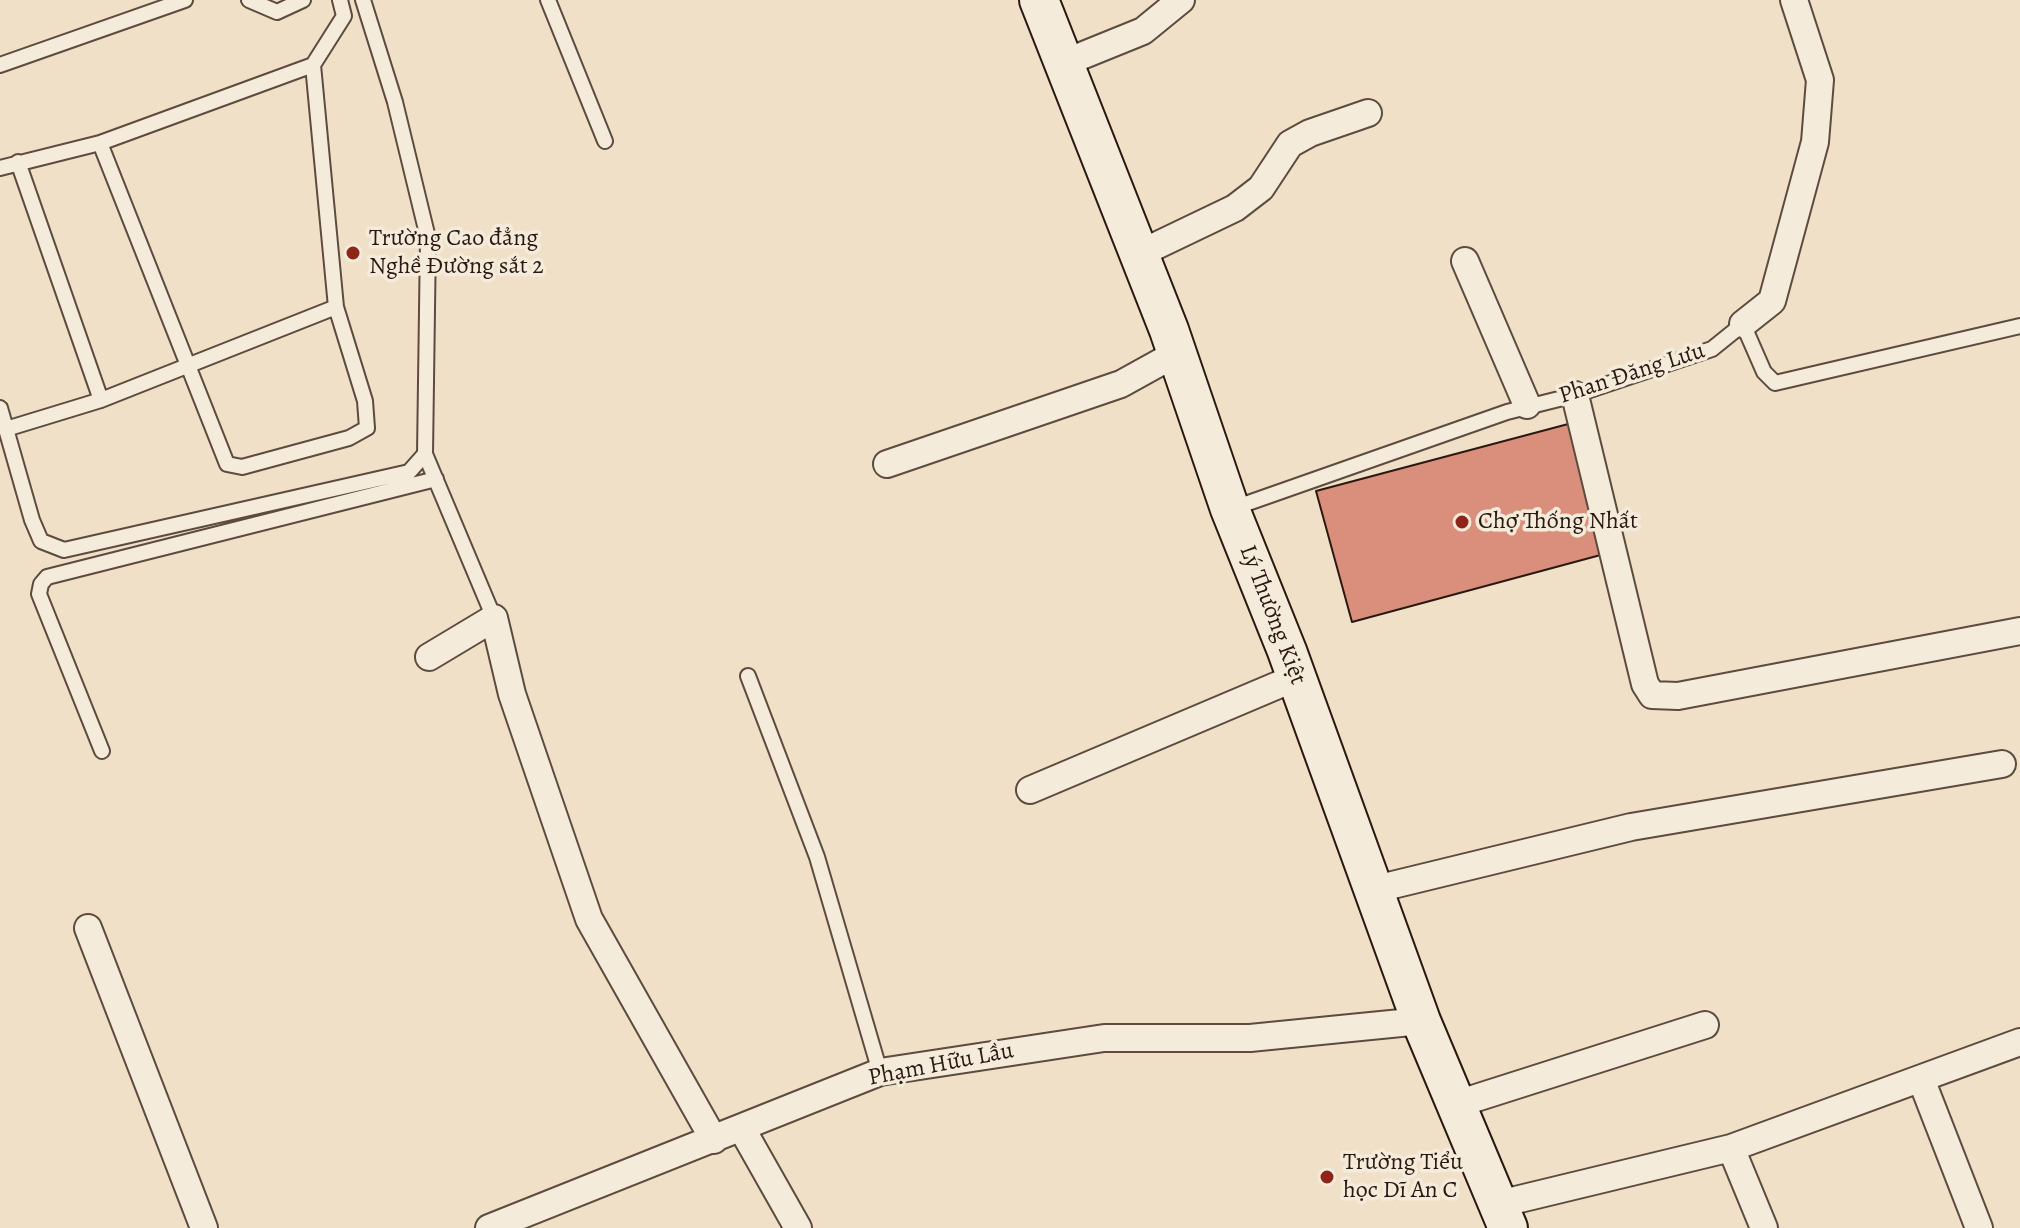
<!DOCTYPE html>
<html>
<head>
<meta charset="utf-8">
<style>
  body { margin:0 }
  canvas { display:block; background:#f0e0c7 }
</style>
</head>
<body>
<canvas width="2020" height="1228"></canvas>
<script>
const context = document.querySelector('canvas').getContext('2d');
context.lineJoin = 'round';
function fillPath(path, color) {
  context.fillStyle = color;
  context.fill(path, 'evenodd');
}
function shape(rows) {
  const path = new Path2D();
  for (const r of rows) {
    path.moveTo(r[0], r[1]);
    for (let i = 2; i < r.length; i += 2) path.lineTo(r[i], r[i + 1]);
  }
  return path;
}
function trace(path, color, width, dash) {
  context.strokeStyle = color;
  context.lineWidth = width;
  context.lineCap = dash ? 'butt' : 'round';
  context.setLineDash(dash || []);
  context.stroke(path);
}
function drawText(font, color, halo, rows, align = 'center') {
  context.font = font + ' Alegreya,serif';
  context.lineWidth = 7;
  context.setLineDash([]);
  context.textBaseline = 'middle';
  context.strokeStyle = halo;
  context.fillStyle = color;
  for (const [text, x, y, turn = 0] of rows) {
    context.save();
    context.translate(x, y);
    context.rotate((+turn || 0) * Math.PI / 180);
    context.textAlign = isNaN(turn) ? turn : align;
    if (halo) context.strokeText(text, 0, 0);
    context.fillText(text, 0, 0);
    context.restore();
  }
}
const building = shape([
  [1572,423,1608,553,1352,622,1316,491,1572,423]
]);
fillPath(building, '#d98f7c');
trace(building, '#2b1911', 2);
const service = shape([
  [249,0,277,12,303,0],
  [548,0,605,141],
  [0,65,185,0],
  [100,143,313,65],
  [18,162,101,400,336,307],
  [0,168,100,143,227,464,242,467,349,438,367,428,365,401,336,307,313,65,344,16,340,0],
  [0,408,32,520,41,541,64,550,409,472,425,454,428,238,395,102,363,0],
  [6,429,101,400],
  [425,454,494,618],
  [1231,509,1507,412,1575,395,1712,349,1743,324,1764,372,1775,383,2020,326],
  [748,676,817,857,880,1072],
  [102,751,39,594,41,584,47,577,436,479]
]);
const minor = shape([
  [1064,63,1143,31,1181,0],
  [1139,254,1235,208,1261,188,1290,144,1310,133,1368,113],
  [1465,261,1527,405],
  [1743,324,1772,301,1815,142,1820,80,1794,0],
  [1575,395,1645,684,1652,695,1678,696,2020,631],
  [887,464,1121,384,1177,353],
  [429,657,494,618,512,694,589,919,714,1140],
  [1030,790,1297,677],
  [1372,890,1631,827,2002,764],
  [88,928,204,1228],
  [1921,1079,1979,1228],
  [1454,1105,1705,1025],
  [742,1129,798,1228],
  [1731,1148,1764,1228],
  [1499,1204,1731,1148,2020,1042],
  [489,1228,880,1072,1104,1038,1250,1038,1421,1021]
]);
const secondary = shape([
  [1039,0,1169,330,1230,509,1287,651,1421,1021,1508,1228]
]);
trace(service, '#5c4b3e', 18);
trace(minor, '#5c4b3e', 30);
trace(secondary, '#2b1911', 42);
trace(service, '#f5ebdb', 14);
trace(minor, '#f5ebdb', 26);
trace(secondary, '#f5ebdb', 38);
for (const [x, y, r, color] of [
  [353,253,8,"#8f2418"],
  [1462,522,8,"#8f2418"],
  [1327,1177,8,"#8f2418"]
]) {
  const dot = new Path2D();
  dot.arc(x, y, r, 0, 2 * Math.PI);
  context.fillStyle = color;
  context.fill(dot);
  trace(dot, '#f5ebdb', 3);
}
drawText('24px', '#2b1911', '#f5ebdb', [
  ["Trường Cao đẳng",369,239],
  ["Nghề Đường sắt 2",369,267],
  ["Chợ Thống Nhất",1478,522],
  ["Trường Tiểu",1343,1163],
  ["học Dĩ An C",1343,1191]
], 'left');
drawText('24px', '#2b1911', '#f5ebdb', [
  ["Phan Đăng Lưu",1632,374,-18],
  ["Lý Thường Kiệt",1272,615,69],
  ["Phạm Hữu Lầu",941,1065,-11]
]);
</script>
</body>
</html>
